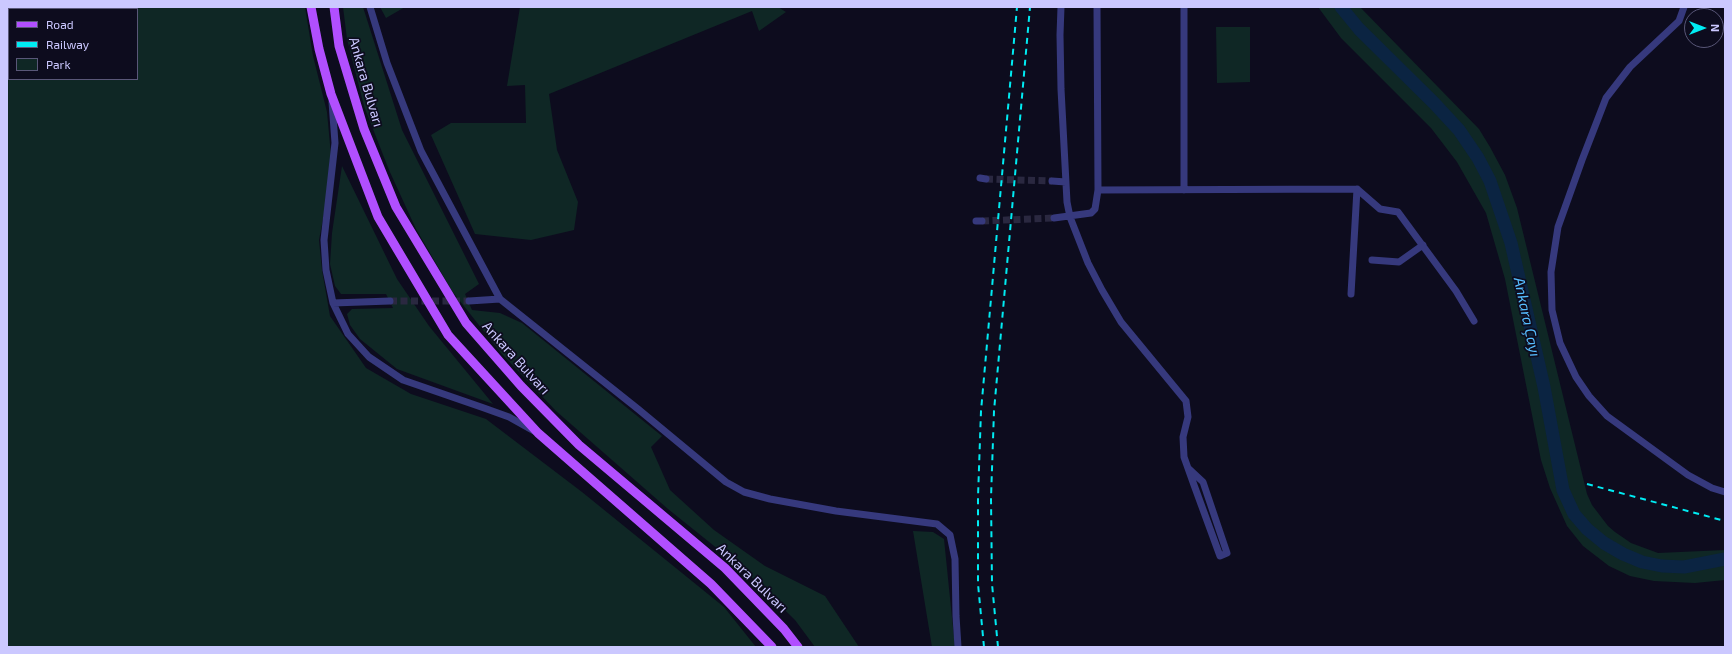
<!DOCTYPE html>
<html>
<head>
<meta charset="utf-8">
<style>
  body { margin:0 }
  #map { position:relative; width:1732px; height:654px; overflow:hidden; background:#0d0c1e; font-family:"Exo 2",sans-serif }
  canvas { display:block }
  .frame { position:absolute; inset:0; border:8px solid #cbc8ff; pointer-events:none }
  .legend { position:absolute; left:8px; top:8px; width:130px; height:72px; box-sizing:border-box; background:#0d0c1e; border:1px solid #595778; margin:0; padding:5px 7px; list-style:none; font-size:12px; color:#cbc8ff }
  .legend li { display:flex; align-items:center; gap:8px; height:20px }
  .legend b { width:20px; border:1px solid #595778 }
  .north { position:absolute; left:1684px; top:8px; width:40px; height:40px; box-sizing:border-box; background:#0d0c1e; border:1px solid #595778; border-radius:50%; rotate:90deg; font-size:11px; font-weight:700; line-height:16px; text-align:center; color:#cbc8ff }
  .north::after { content:''; display:block; margin:auto; width:14px; height:18px; background:#00ecf3; clip-path:polygon(50% 0,100% 100%,50% 72%,0 100%) }
</style>
</head>
<body>
<div id="map">
<canvas width="1732" height="654"></canvas>
<div class="frame"></div>
<ul class="legend">
<li><b style="height:5px;background:#b14fff"></b>Road</li>
<li><b style="height:5px;background:#00ecf3"></b>Railway</li>
<li><b style="height:11px;background:#0f2725"></b>Park</li>
</ul>
<div class="north">N</div>
</div>
<script>
const context = document.querySelector('canvas').getContext('2d');
context.lineJoin = 'round';
function fillPath(path, color) {
  context.fillStyle = color;
  context.fill(path, 'evenodd');
}
function shape(rows) {
  const path = new Path2D();
  for (const r of rows) {
    path.moveTo(r[0], r[1]);
    for (let i = 2; i < r.length; i += 2) path.lineTo(r[i], r[i + 1]);
  }
  return path;
}
function trace(path, color, width, dash) {
  context.strokeStyle = color;
  context.lineWidth = width;
  context.lineCap = dash ? 'butt' : 'round';
  context.setLineDash(dash || []);
  context.stroke(path);
}
function drawText(font, color, halo, rows, align = 'center') {
  context.font = font + ' "Exo 2",sans-serif';
  context.lineWidth = 3.5;
  context.setLineDash([]);
  context.textBaseline = 'middle';
  context.strokeStyle = halo;
  context.fillStyle = color;
  for (const [text, x, y, turn = 0] of rows) {
    context.save();
    context.translate(x, y);
    context.rotate((+turn || 0) * Math.PI / 180);
    context.textAlign = isNaN(turn) ? turn : align;
    if (halo) context.strokeText(text, 0, 0);
    context.fillText(text, 0, 0);
    context.restore();
  }
}
fillPath(shape([
  [7,7,305,7,313,56,327,112,331,155,329,187,319,240,322,270,330,316,366,368,411,394,486,419,582,492,724,607,756,647,7,647],
  [9,9,137,9,137,79,9,79],
  [343,7,363,7,402,130,479,284,465,294,472,310,500,313,522,323,662,436,651,447,670,490,714,530,765,566,825,596,859,647,815,647,795,620,744,570,668,509,556,411,501,353,452,291,416,229,389,170,364,106,347,39],
  [380,7,405,7,386,18],
  [520,7,778,7,786,12,759,31,752,11,549,94,557,150,578,202,574,230,531,240,475,234,431,135,451,123,526,123,525,85,507,86],
  [1318,7,1360,7,1479,129,1490,147,1505,175,1517,208,1587,494,1592,505,1608,526,1615,532,1631,543,1658,553,1725,550,1725,580,1695,583,1654,581,1630,576,1609,566,1583,546,1567,526,1550,488,1541,460,1505,279,1486,213,1457,162,1431,128,1341,38],
  [1216,27,1250,27,1250,82,1217,83],
  [342,166,397,279,429,326,493,404,397,369,360,339,350,325,347,314,352,309,393,308,386,294,341,294,335,286,330,264,332,233],
  [913,531,933,532,944,539,955,647,932,647]
]), '#0f2725');
trace(shape([
  [1341,7,1359,29,1434,103,1459,130,1478,158,1490,181,1511,243,1544,387,1563,490,1574,514,1587,529,1604,543,1623,554,1642,562,1662,566,1684,567,1725,559]
]), '#0b2442', 13);
trace(shape([
  [986,179,1052,181],
  [982,221,1054,218],
  [390,301,469,301]
]), '#2a2840', 7, [7, 3.5]);
trace(shape([
  [370,7,387,63,421,151,500,299,638,409,726,482,744,492,770,499,836,511,937,524,950,535,955,559,956,616,958,647],
  [1061,7,1060,35,1061,89,1067,202,1070,217,1088,263,1102,290,1121,322,1186,401,1188,417,1183,437,1184,457,1194,485,1220,556,1227,553,1203,482,1188,468],
  [1097,7,1098,190,1357,189,1380,209,1398,212,1456,291,1474,321],
  [1184,7,1184,190],
  [1684,7,1679,21,1630,67,1606,98,1582,160,1558,227,1551,272,1552,310,1560,343,1576,377,1589,396,1607,416,1688,475,1712,488,1725,492],
  [332,102,335,143,324,240,326,270,333,303,348,334,369,357,403,380,484,408,509,417,534,431],
  [980,178,986,179],
  [1052,181,1066,182],
  [1054,218,1091,213,1095,209,1098,190],
  [976,221,982,221],
  [1372,260,1399,262,1423,245],
  [1351,294,1357,189],
  [469,301,500,299],
  [333,303,390,301]
]), '#36397d', 7);
trace(shape([
  [311,7,319,49,331,94,378,217,448,335,538,433,711,584,772,647],
  [334,7,339,46,364,129,396,207,466,323,521,386,579,445,725,568,784,629,798,647]
]), '#b14fff', 9);
trace(shape([
  [1587,484,1725,521],
  [984,647,978,584,978,497,981,411,1017,7],
  [998,647,992,584,991,498,994,411,1030,7]
]), '#00ecf3', 2, [6, 5]);
drawText('14px', '#cbc8ff', '#0d0c1e', [
  ["Ankara Bulvarı",366,82,74],
  ["Ankara Bulvarı",516,358,48],
  ["Ankara Bulvarı",752,578,44]
]);
drawText('italic 15px', '#56bdff', '#0d0c1e', [
  ["Ankara Çayı",1527,317,78]
]);
</script>
</body>
</html>
